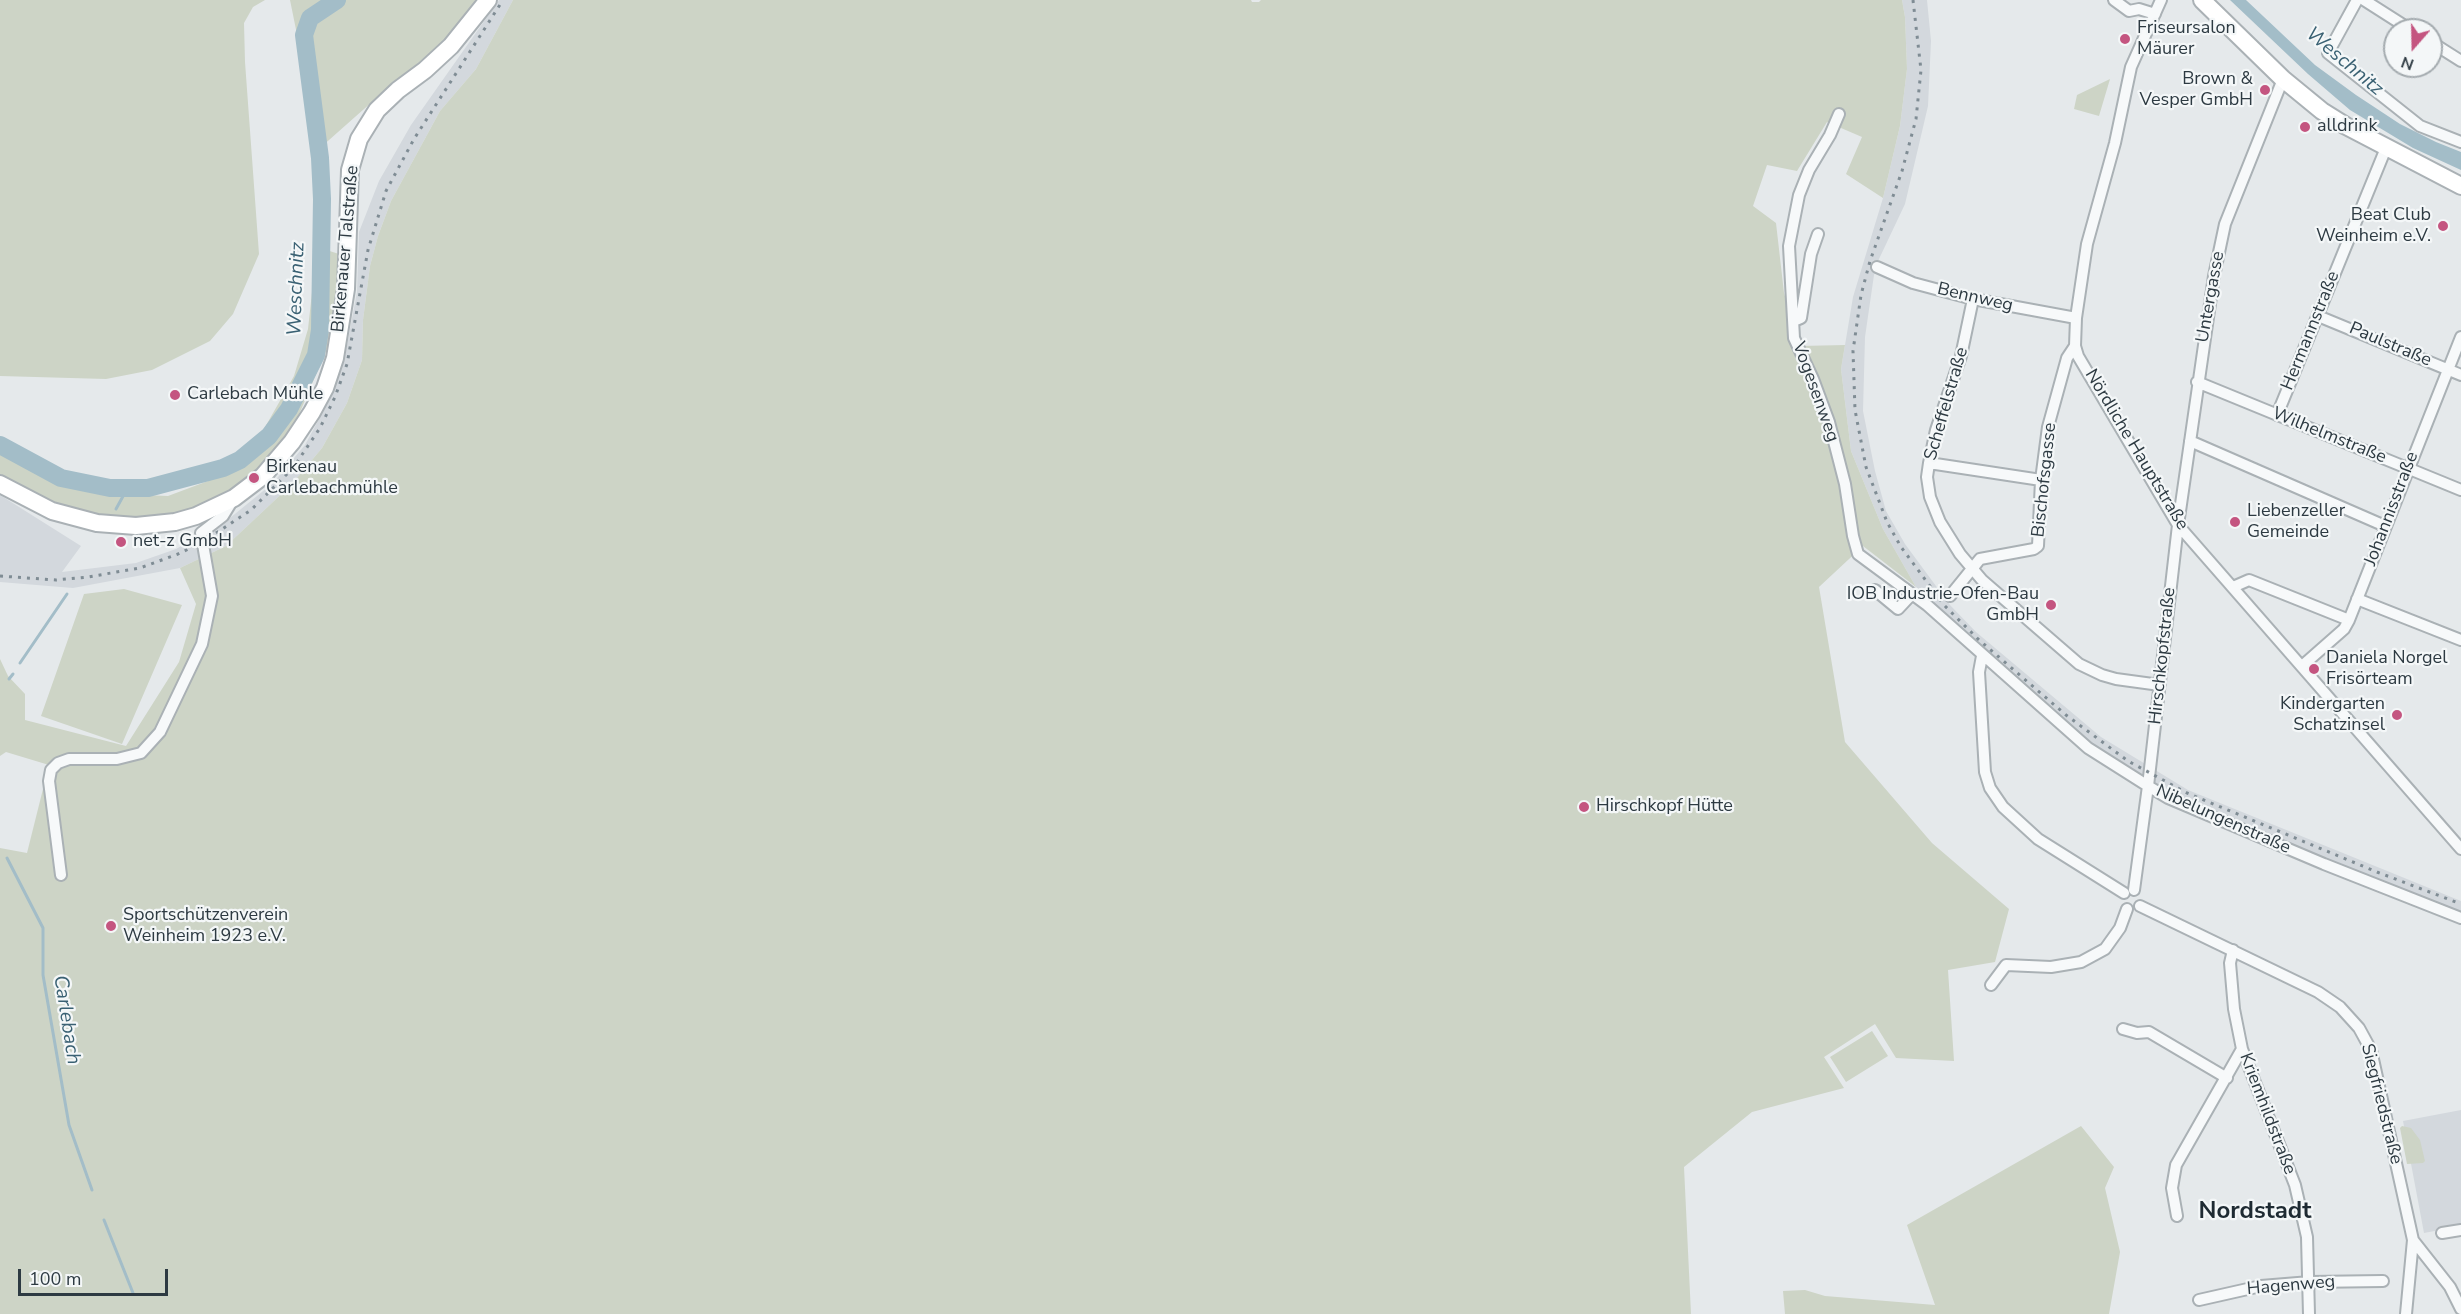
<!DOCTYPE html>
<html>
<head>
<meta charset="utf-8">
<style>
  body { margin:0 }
  #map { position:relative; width:2461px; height:1314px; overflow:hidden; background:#e5e9eb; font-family:"Nunito Sans",sans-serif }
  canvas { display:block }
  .north { position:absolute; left:2383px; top:18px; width:60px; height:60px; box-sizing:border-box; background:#f4f7f8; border:2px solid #a4abaf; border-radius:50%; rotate:200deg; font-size:16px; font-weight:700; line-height:24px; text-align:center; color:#2d3a42 }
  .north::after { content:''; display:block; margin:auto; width:21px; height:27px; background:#c45580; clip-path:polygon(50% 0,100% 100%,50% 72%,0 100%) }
  .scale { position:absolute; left:18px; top:1269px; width:150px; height:27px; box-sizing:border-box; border:3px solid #2d3a42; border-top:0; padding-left:8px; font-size:18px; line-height:21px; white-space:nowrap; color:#2d3a42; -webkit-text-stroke:4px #f4f7f8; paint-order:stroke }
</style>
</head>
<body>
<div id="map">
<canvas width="2461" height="1314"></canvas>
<div class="north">N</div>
<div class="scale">100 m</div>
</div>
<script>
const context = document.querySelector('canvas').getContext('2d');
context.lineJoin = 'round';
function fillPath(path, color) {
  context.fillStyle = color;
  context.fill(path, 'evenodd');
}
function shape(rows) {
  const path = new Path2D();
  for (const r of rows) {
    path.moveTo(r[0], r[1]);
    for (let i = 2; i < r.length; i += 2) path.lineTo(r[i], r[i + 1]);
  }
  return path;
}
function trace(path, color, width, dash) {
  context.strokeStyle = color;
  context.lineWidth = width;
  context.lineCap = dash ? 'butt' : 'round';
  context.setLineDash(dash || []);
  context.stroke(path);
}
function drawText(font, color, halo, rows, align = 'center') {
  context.font = font + ' "Nunito Sans",sans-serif';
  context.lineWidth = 4.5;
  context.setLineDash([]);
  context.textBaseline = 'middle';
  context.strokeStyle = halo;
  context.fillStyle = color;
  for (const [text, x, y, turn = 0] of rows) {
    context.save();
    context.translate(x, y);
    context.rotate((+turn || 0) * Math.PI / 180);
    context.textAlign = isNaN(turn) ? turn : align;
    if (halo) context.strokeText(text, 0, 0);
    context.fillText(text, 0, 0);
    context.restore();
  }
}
fillPath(shape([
  [499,0,513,0,476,69,440,111,391,201,378,236,370,266,363,320,362,360,347,403,322,448,291,485,226,546,180,568,73,588,0,582,0,495,81,546,62,572,136,563,176,549,225,522,273,483,305,445,332,395,344,361,357,292,359,232,379,181,411,125],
  [1902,0,1927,0,1931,41,1928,106,1905,204,1879,259,1874,275,1865,337,1863,411,1875,471,1886,511,1905,544,1950,605,1976,632,2101,737,2188,790,2461,901,2461,913,2183,802,2090,745,1916,587,1883,529,1851,451,1841,369,1853,297,1883,198,1900,126,1907,69,1905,17],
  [2461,1110,2461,1226,2424,1233,2403,1121]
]), '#d3d8dd');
fillPath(shape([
  [0,0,265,0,253,7,244,23,245,62,259,254,233,314,210,341,152,370,106,379,0,376],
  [290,0,478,0,465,20,438,48,399,78,320,148],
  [513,0,1251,0,1252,2,1259,2,1261,0,1902,0,1905,17,1907,69,1900,126,1883,198,1846,174,1862,137,1827,122,1797,171,1767,165,1753,206,1776,223,1784,293,1800,346,1845,345,1841,369,1851,451,1883,529,1916,587,1863,546,1819,587,1845,742,1932,843,2009,909,1995,962,1948,970,1954,1061,1896,1058,1875,1024,1824,1057,1844,1088,1752,1112,1684,1167,1691,1314,0,1314,0,848,27,853,49,765,6,752,0,756,0,659,8,676,25,694,25,720,126,746,179,662,196,604,180,568,226,546,291,485,322,448,347,403,362,360,363,320,370,266,378,236,391,201,440,111,476,69],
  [2110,79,2099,116,2074,109,2077,95],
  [317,247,339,254,336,313,329,344,291,433,277,452,225,497,184,511,139,518,102,518,55,504,0,474,0,442,17,455,73,480,117,494,168,496,208,481,242,454,260,436,294,376,308,329],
  [124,589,182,605,122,744,41,716,84,594],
  [1872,1031,1888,1056,1846,1082,1830,1057],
  [2081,1126,2114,1167,2105,1188,2120,1252,2109,1314,1785,1314,1783,1291,1805,1290,1825,1296,1935,1305,1907,1225],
  [2402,1126,2411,1128,2420,1140,2425,1161,2423,1163,2407,1164,2400,1128]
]), '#cdd4c6');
fillPath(shape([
  [2230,0,2246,0,2315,65,2356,95,2400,124,2436,142,2461,152,2461,170,2413,148,2350,110,2308,74]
]), '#a3bdc8');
trace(shape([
  [116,509,127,489],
  [20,663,67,594],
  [9,679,13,674],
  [7,858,43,928,43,975,69,1125,92,1190],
  [104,1220,133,1293]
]), '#a3bdc8', 3);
trace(shape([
  [0,445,61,478,110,488,148,488,223,468,240,460,269,436,289,409,316,355,320,330,322,199,320,158,304,35,310,18,337,0]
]), '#a3bdc8', 18);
const street = shape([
  [2114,0,2129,11,2139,9,2155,14],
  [2161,0,2131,67,2115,143,2087,244,2076,318,2075,346,2078,356,2178,525,2461,849],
  [2357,0,2328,53,2420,126,2461,142],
  [2364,0,2411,30],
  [2431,42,2461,61],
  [1839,114,1830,135,1809,170,1799,195,1789,246,1794,338,1813,379,1829,422,1845,484,1853,536,1858,554,1927,605,2088,748,2148,786,2168,798,2324,864,2461,918],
  [1877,267,1913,283,1973,299,2076,318],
  [1973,299,1961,356,1936,430,1929,463,1927,477,1930,497,1940,522,1960,554,1982,580,2079,664,2102,675,2116,679,2160,685],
  [2318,316,2461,375],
  [1794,321,1801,318,1811,254,1818,234],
  [2197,382,2461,490],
  [2277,415,2386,148],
  [2190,441,2385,526],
  [1929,463,2041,480],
  [2233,587,2249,580,2349,620],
  [1875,590,1898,609,1912,594],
  [1950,596,1980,559,2034,549,2038,546,2041,480,2048,427,2067,358,2075,346],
  [2357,599,2461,640],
  [1982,656,1979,672,1985,772,1990,788,2003,807,2038,839,2124,893],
  [2302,666,2344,629,2349,620,2461,337],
  [61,875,49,781,51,770,58,763,69,759,117,759,141,753,160,732,202,644,212,596,201,533,223,516,234,498],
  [2134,890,2148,786,2178,525,2214,276,2225,224,2283,79],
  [2140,906,2318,992,2340,1007,2359,1028,2371,1050,2413,1240,2450,1287,2461,1309],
  [2233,950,2230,963,2234,1009,2242,1049,2295,1185,2307,1237,2309,1314],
  [1991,985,2006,965,2051,967,2081,962,2105,949,2120,928,2127,909],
  [2123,1029,2137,1033,2149,1032,2227,1078],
  [2177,1216,2172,1188,2176,1165,2242,1049],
  [2442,1233,2461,1230],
  [2199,1300,2261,1286,2310,1282,2383,1281],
  [2406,1314,2413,1240]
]);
const secondary = shape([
  [2202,0,2283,79,2322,111,2346,126,2461,186],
  [0,484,52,511,97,523,136,526,175,522,196,516,234,498,263,476,292,442,312,412,325,388,335,358,346,289,350,170,359,139,377,110,398,90,425,70,451,46,488,0]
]);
trace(street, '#aab1b5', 14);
trace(secondary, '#aab1b5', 20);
trace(street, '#f7f9fa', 10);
trace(secondary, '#fff', 16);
trace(shape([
  [1913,0,1921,70,1916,119,1902,171,1870,261,1861,295,1853,351,1855,410,1866,467,1887,522,1901,547,1944,605,1978,639,2066,715,2128,761,2187,793,2377,872,2461,904],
  [0,576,56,580,88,577,140,568,178,554,201,543,251,510,293,468,320,428,335,397,347,364,368,250,386,191,414,139,503,0]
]), '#7f8c94', 3, [3, 6]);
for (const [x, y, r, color] of [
  [2125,39,6,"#c45580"],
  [2265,90,6,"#c45580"],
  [2305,127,6,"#c45580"],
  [2443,226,6,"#c45580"],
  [175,395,6,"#c45580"],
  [254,478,6,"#c45580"],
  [2235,522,6,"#c45580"],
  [121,542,6,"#c45580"],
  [2051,605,6,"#c45580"],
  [2314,669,6,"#c45580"],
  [2397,715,6,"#c45580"],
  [1584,807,6,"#c45580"],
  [111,926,6,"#c45580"]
]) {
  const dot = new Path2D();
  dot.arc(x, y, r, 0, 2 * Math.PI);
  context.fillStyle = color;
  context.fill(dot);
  trace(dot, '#f4f7f8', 2);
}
drawText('18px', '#2d3a42', '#f4f7f8', [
  ["Friseursalon",2137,29],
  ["Mäurer",2137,50],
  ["Brown &",2253,80,"right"],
  ["Vesper GmbH",2253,101,"right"],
  ["alldrink",2317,127],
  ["Beat Club",2431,216,"right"],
  ["Weinheim e.V.",2431,237,"right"],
  ["Carlebach Mühle",187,395],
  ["Birkenau",266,468],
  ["Carlebachmühle",266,489],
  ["Liebenzeller",2247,512],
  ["Gemeinde",2247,533],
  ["net-z GmbH",133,542],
  ["IOB Industrie-Ofen-Bau",2039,595,"right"],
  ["GmbH",2039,616,"right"],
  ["Daniela Norgel",2326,659],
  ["Frisörteam",2326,680],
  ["Kindergarten",2385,705,"right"],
  ["Schatzinsel",2385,726,"right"],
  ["Hirschkopf Hütte",1596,807],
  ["Sportschützenverein",123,916],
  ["Weinheim 1923 e.V.",123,937]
], 'left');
drawText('18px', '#2d3a42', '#f4f7f8', [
  ["Birkenauer Talstraße",346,249,-85],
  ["Untergasse",2211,297,-80],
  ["Bennweg",1975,298,13],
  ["Hermannstraße",2311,331,-68],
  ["Paulstraße",2390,345,23],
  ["Vogesenweg",1815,392,70],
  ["Scheffelstraße",1947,404,-74],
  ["Wilhelmstraße",2329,436,22],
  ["Nördliche Hauptstraße",2136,450,59],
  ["Bischofsgasse",2045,480,-84],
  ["Johannisstraße",2392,509,-69],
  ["Hirschkopfstraße",2163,656,-84],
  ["Nibelungenstraße",2223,820,24],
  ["Siegfriedstraße",2381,1104,76],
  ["Kriemhildstraße",2267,1114,69],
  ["Hagenweg",2291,1286,-5]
]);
drawText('italic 20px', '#3a6173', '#f4f7f8', [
  ["Weschnitz",2344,62,40],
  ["Weschnitz",297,289,-88],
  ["Carlebach",66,1020,81]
]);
drawText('bold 24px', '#1f2b33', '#f4f7f8', [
  ["Nordstadt",2255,1212]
]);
</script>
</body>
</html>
